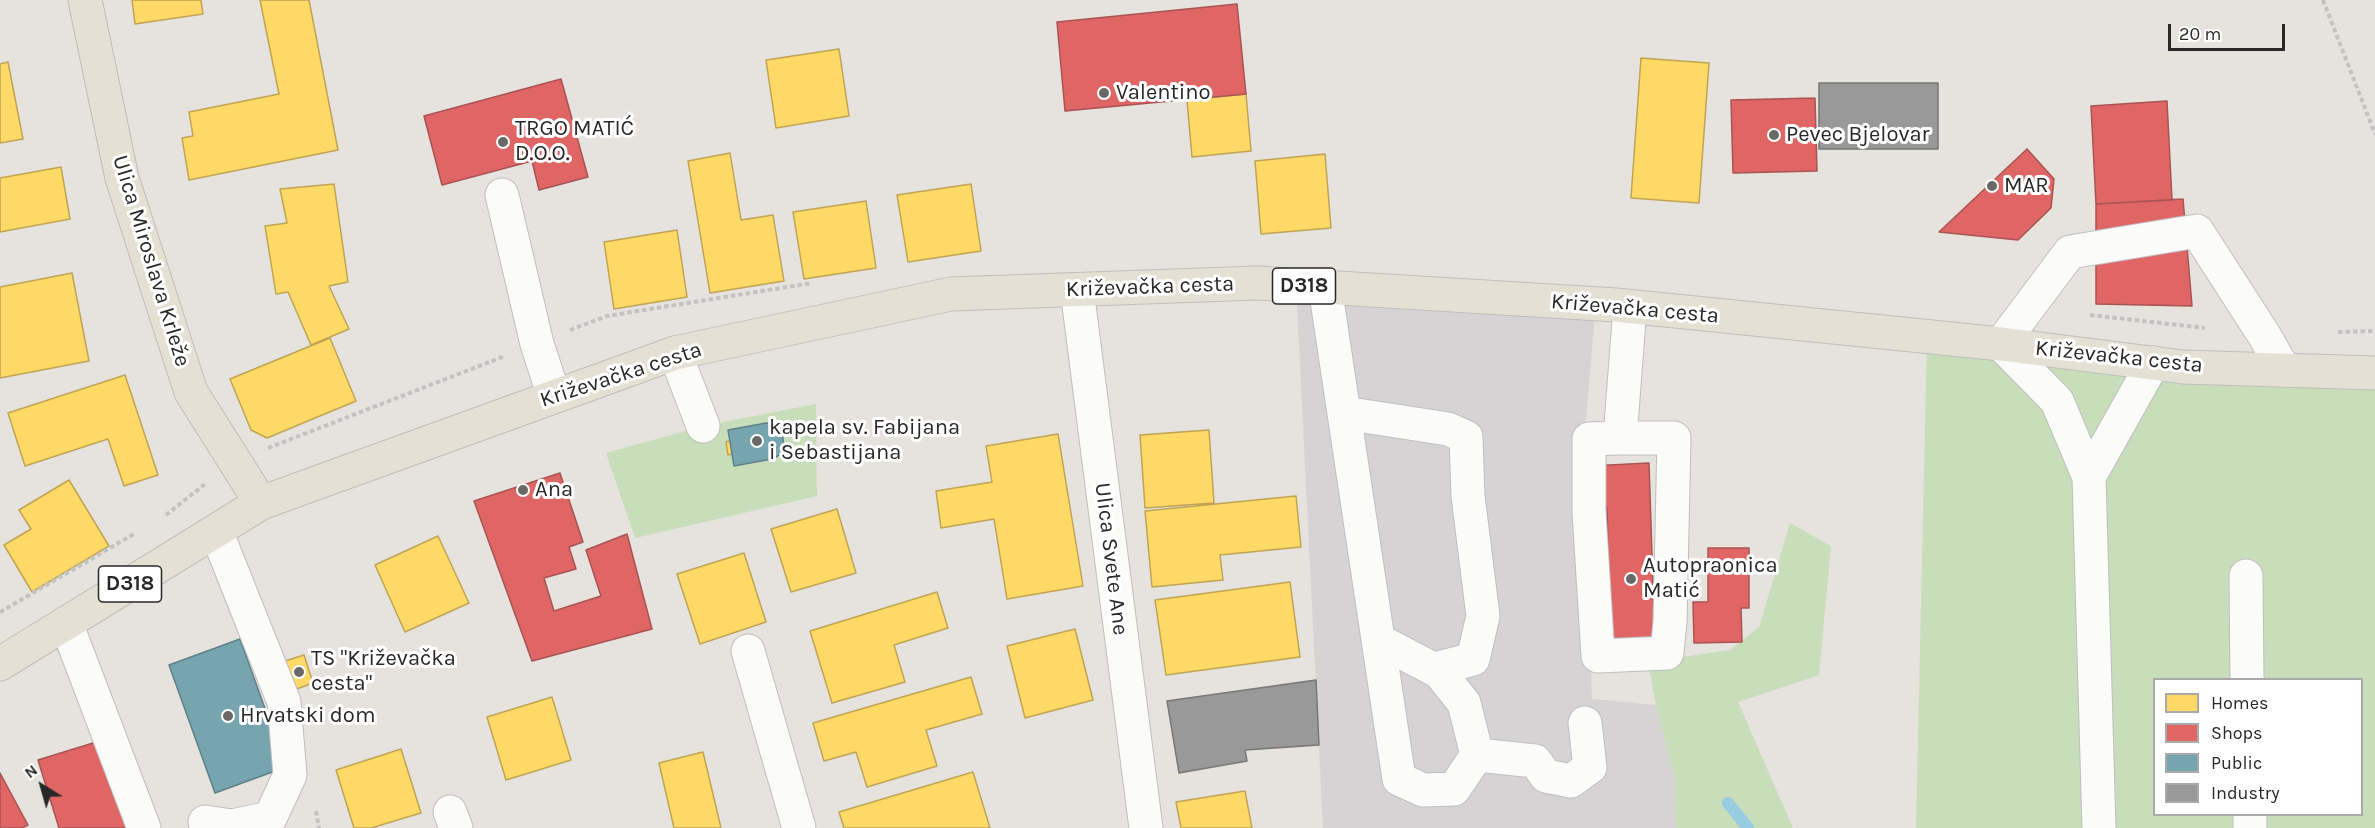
<!DOCTYPE html>
<html>
<head>
<meta charset="utf-8">
<style>
  body { margin:0 }
  #map { position:relative; width:2375px; height:828px; overflow:hidden; background:#e6e2de; font-family:Karla,sans-serif }
  canvas { display:block }
  .legend { position:absolute; left:2153px; top:678px; width:210px; height:138px; box-sizing:border-box; background:#fff; border:2px solid #a9a9a9; margin:0; padding:8px 10px; list-style:none; font-size:18px; color:#282828 }
  .legend li { display:flex; align-items:center; gap:12px; height:30px }
  .legend b { width:30px; border:2px solid #a9a9a9 }
  .north { position:absolute; left:12px; top:756px; width:60px; height:60px; -webkit-text-stroke:4px #fff; paint-order:stroke; rotate:323deg; font-size:16px; font-weight:700; line-height:24px; text-align:center; color:#282828 }
  .north::after { content:''; display:block; margin:auto; width:21px; height:27px; background:#282828; clip-path:polygon(50% 0,100% 100%,50% 72%,0 100%) }
  .scale { position:absolute; left:2168px; top:24px; width:117px; height:27px; box-sizing:border-box; border:3px solid #282828; border-top:0; padding-left:8px; font-size:18px; line-height:21px; white-space:nowrap; color:#282828; -webkit-text-stroke:4px #fff; paint-order:stroke }
</style>
</head>
<body>
<div id="map">
<canvas width="2375" height="828"></canvas>
<ul class="legend">
<li><b style="height:16px;background:#ffd966"></b>Homes</li>
<li><b style="height:16px;background:#e06666"></b>Shops</li>
<li><b style="height:16px;background:#76a5af"></b>Public</li>
<li><b style="height:16px;background:#999"></b>Industry</li>
</ul>
<div class="north">N</div>
<div class="scale">20 m</div>
</div>
<script>
const context = document.querySelector('canvas').getContext('2d');
context.lineJoin = 'round';
function fillPath(path, color) {
  context.fillStyle = color;
  context.fill(path, 'evenodd');
}
function shape(rows) {
  const path = new Path2D();
  for (const r of rows) {
    path.moveTo(r[0], r[1]);
    for (let i = 2; i < r.length; i += 2) path.lineTo(r[i], r[i + 1]);
  }
  return path;
}
function trace(path, color, width, dash) {
  context.strokeStyle = color;
  context.lineWidth = width;
  context.lineCap = dash ? 'butt' : 'round';
  context.setLineDash(dash || []);
  context.stroke(path);
}
function drawText(font, color, halo, rows, align = 'center') {
  context.font = font + ' Karla,sans-serif';
  context.lineWidth = 6;
  context.setLineDash([]);
  context.textBaseline = 'middle';
  context.strokeStyle = halo;
  context.fillStyle = color;
  for (const [text, x, y, turn = 0] of rows) {
    context.save();
    context.translate(x, y);
    context.rotate((+turn || 0) * Math.PI / 180);
    context.textAlign = isNaN(turn) ? turn : align;
    if (halo) context.strokeText(text, 0, 0);
    context.fillText(text, 0, 0);
    context.restore();
  }
}
fillPath(shape([
  [1296,286,1596,304,1582,465,1592,699,1656,705,1674,775,1676,828,1323,828]
]), '#d6d3d5');
fillPath(shape([
  [1927,337,2375,366,2375,828,1916,828],
  [2154,680,2362,680,2362,814,2154,814],
  [816,404,817,496,635,538,606,453,703,426],
  [1790,523,1831,546,1819,675,1738,702,1793,828,1676,828,1674,775,1656,705,1648,662,1730,650,1759,627]
]), '#c8deba');
const homes = shape([
  [132,0,201,0,203,14,135,24,132,0],
  [260,0,309,0,338,150,189,180,182,138,193,136,189,112,279,94,260,0],
  [839,49,849,116,776,128,766,60,839,49],
  [1641,58,1709,63,1699,203,1631,198,1641,58],
  [8,62,23,139,0,143,0,64,8,62],
  [1246,94,1251,151,1192,157,1187,100,1246,94],
  [730,153,741,220,773,215,784,281,710,293,688,161,730,153],
  [1325,154,1331,228,1261,234,1255,161,1325,154],
  [61,167,70,219,0,232,0,178,61,167],
  [334,184,348,282,329,286,349,329,311,345,288,292,276,294,265,226,287,223,280,189,334,184],
  [971,184,981,251,908,262,897,195,971,184],
  [866,201,876,268,804,279,793,212,866,201],
  [677,230,687,297,614,309,604,242,677,230],
  [72,273,89,361,0,378,0,287,72,273],
  [330,338,356,401,267,438,251,430,230,379,330,338],
  [125,375,158,475,124,486,108,439,25,466,8,413,125,375],
  [1209,430,1214,503,1145,508,1140,435,1209,430],
  [1058,434,1083,586,1007,599,994,519,941,528,936,491,992,482,986,446,1058,434],
  [733,440,735,453,728,455,726,442,733,440],
  [69,480,109,546,32,592,4,545,31,529,19,510,69,480],
  [1296,496,1301,547,1220,555,1223,580,1152,587,1145,511,1296,496],
  [837,509,856,573,791,592,771,529,837,509],
  [438,536,469,603,405,632,375,565,438,536],
  [744,553,766,622,700,644,677,574,744,553],
  [1290,582,1300,657,1166,675,1155,600,1290,582],
  [937,592,948,628,894,645,905,682,832,703,810,631,937,592],
  [1075,629,1093,700,1025,718,1007,646,1075,629],
  [304,655,313,683,294,690,285,661,304,655],
  [971,677,982,714,926,730,937,766,867,787,856,752,824,761,813,723,971,677],
  [552,697,571,760,506,780,487,717,552,697],
  [401,749,421,813,371,828,354,828,336,770,401,749],
  [703,752,721,828,674,828,659,763,703,752],
  [973,772,990,828,844,828,839,812,973,772],
  [1245,791,1252,828,1181,828,1176,802,1245,791]
]);
fillPath(homes, '#ffd966');
trace(homes, '#bea453', 1.5);
const shops = shape([
  [1237,4,1246,94,1065,111,1057,22,1237,4],
  [561,79,588,177,539,190,532,161,442,185,424,116,561,79],
  [1815,98,1817,171,1733,173,1731,100,1815,98],
  [2167,101,2172,200,2096,204,2091,106,2167,101],
  [2027,149,2054,179,2051,208,2018,240,1939,232,2027,149],
  [2183,199,2192,306,2096,304,2096,204,2183,199],
  [1649,463,1655,648,1611,652,1607,508,1594,511,1590,466,1649,463],
  [560,473,583,542,569,547,576,569,544,578,554,611,601,596,586,550,627,534,652,629,532,661,474,501,560,473],
  [1708,548,1749,548,1749,608,1741,608,1742,642,1694,643,1693,602,1708,602,1708,548],
  [106,739,134,828,59,828,38,760,106,739],
  [0,773,28,825,22,828,0,828,0,773]
]);
fillPath(shops, '#e06666');
trace(shops, '#a95353', 1.5);
const public = shape([
  [766,423,781,426,785,452,772,459,734,466,728,430,766,423],
  [240,639,286,767,215,793,169,665,240,639]
]);
fillPath(public, '#76a5af');
trace(public, '#5f8086', 1.5);
const industry = shape([
  [1819,83,1938,83,1938,149,1819,149,1819,83],
  [1316,680,1319,745,1245,750,1247,761,1179,773,1167,701,1316,680]
]);
fillPath(industry, '#999');
trace(industry, '#777', 1.5);
trace(shape([
  [1728,803,1748,828]
]), '#98cde1', 12);
const minor = shape([
  [502,195,537,344,554,396],
  [1325,287,1399,779,1423,790,1454,789,1477,755,1464,703,1439,672,1378,640],
  [1077,290,1146,828],
  [675,353,703,426],
  [1344,413,1448,429,1466,437,1468,496,1483,616,1473,659,1435,669],
  [1620,438,1589,439,1589,512,1598,656,1667,653,1670,622,1674,438,1620,438,1630,307],
  [2089,477,2153,363],
  [2246,576,2247,680],
  [66,623,144,828],
  [748,651,799,828],
  [1477,755,1535,761,1546,776,1571,781,1590,767,1585,723],
  [450,812,456,828],
  [2250,814,2250,828],
  [205,822,232,826,270,818,290,775,284,702,216,531],
  [2099,828,2089,477,2057,401,2001,344,2070,252,2197,231,2264,335,2284,370]
]);
const major = shape([
  [85,0,122,178,191,392,261,503],
  [0,664,261,503,675,353,951,294,1257,283,1616,305,2001,344,2183,367,2375,373]
]);
trace(minor, '#c0bebf', 35);
trace(major, '#bfbdbc', 35);
trace(shape([
  [2323,0,2375,134],
  [2090,315,2205,328],
  [570,330,607,316,812,283],
  [2338,332,2375,331],
  [268,448,505,356],
  [166,515,205,484],
  [0,612,134,534],
  [316,811,319,828]
]), '#c3c2c2', 4, [4.5, 3]);
trace(minor, '#fbfbfa', 33);
trace(major, '#e4e0d4', 33);
for (const [x, y, r, color] of [
  [1104,93,6,"#6a6968"],
  [1774,135,6,"#6a6968"],
  [503,142,6,"#6a6968"],
  [1992,186,6,"#6a6968"],
  [757,441,6,"#6a6968"],
  [523,490,6,"#6a6968"],
  [1631,579,6,"#6a6968"],
  [299,672,6,"#6a6968"],
  [228,716,6,"#6a6968"]
]) {
  const dot = new Path2D();
  dot.arc(x, y, r, 0, 2 * Math.PI);
  context.fillStyle = color;
  context.fill(dot);
  trace(dot, '#fff', 2);
}
for (const [x, y, w] of [
  [1304,286,63],
  [130,584,63]
]) {
  const box = new Path2D();
  box.roundRect(x - w / 2, y - 18, w, 36, 4.5);
  context.fillStyle = '#fff';
  context.fill(box);
  trace(box, '#282828', 1.5);
}
drawText('bold 21px', '#282828', null, [
  ["D318",1304,286],
  ["D318",130,584]
]);
drawText('22px', '#282828', '#fff', [
  ["Valentino",1116,93],
  ["TRGO MATIĆ",515,129],
  ["D.O.O.",515,154],
  ["Pevec Bjelovar",1786,135],
  ["MAR",2004,186],
  ["kapela sv. Fabijana",769,428],
  ["i Sebastijana",769,453],
  ["Ana",535,490],
  ["Autopraonica",1643,566],
  ["Matić",1643,591],
  ["TS \"Križevačka",311,659],
  ["cesta\"",311,684],
  ["Hrvatski dom",240,716]
], 'left');
drawText('22px', '#282828', '#fff', [
  ["Ulica Miroslava Krleže",151,261,73],
  ["Križevačka cesta",1150,287,-2],
  ["Križevačka cesta",1635,309,5],
  ["Križevačka cesta",2119,357,6],
  ["Križevačka cesta",621,375,-18],
  ["Ulica Svete Ane",1111,559,83]
]);
</script>
</body>
</html>
